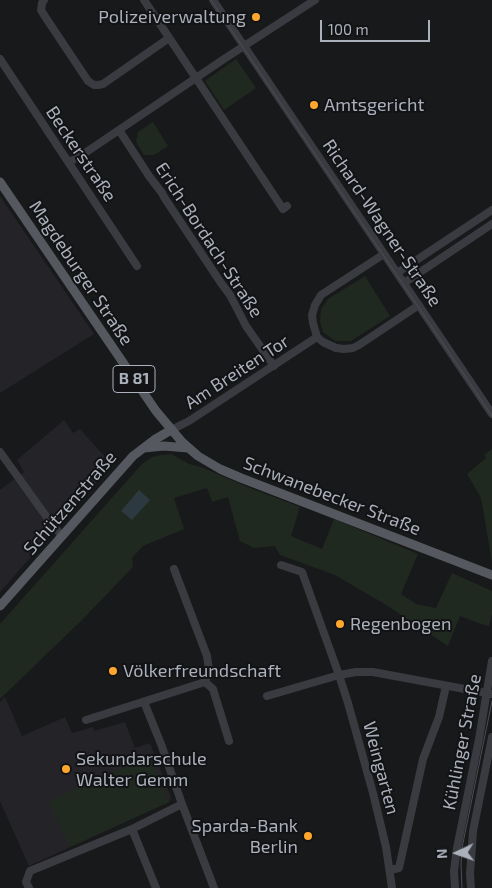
<!DOCTYPE html>
<html>
<head>
<meta charset="utf-8">
<style>
  body { margin:0 }
  #map { position:relative; width:492px; height:888px; overflow:hidden; background:#18191b; font-family:"Exo 2",sans-serif }
  canvas { display:block }
  .north { position:absolute; left:432px; top:828px; width:50px; height:50px; -webkit-text-stroke:4px #131316; paint-order:stroke; rotate:267deg; font-size:14px; font-weight:700; line-height:20px; text-align:center; color:#aab1bb }
  .north::after { content:''; display:block; margin:auto; width:18px; height:22px; background:#aab1bb; clip-path:polygon(50% 0,100% 100%,50% 72%,0 100%) }
  .scale { position:absolute; left:320px; top:20px; width:110px; height:22px; box-sizing:border-box; border:2px solid #aab1bb; border-top:0; padding-left:6px; font-size:15px; line-height:18px; white-space:nowrap; color:#aab1bb; -webkit-text-stroke:4px #131316; paint-order:stroke }
</style>
</head>
<body>
<div id="map">
<canvas width="492" height="888"></canvas>
<div class="north">N</div>
<div class="scale">100 m</div>
</div>
<script>
const context = document.querySelector('canvas').getContext('2d');
context.lineJoin = 'round';
function fillPath(path, color) {
  context.fillStyle = color;
  context.fill(path, 'evenodd');
}
function shape(rows) {
  const path = new Path2D();
  for (const r of rows) {
    path.moveTo(r[0], r[1]);
    for (let i = 2; i < r.length; i += 2) path.lineTo(r[i], r[i + 1]);
  }
  return path;
}
function trace(path, color, width, dash) {
  context.strokeStyle = color;
  context.lineWidth = width;
  context.lineCap = dash ? 'butt' : 'round';
  context.setLineDash(dash || []);
  context.stroke(path);
}
function drawText(font, color, halo, rows, align = 'center') {
  context.font = font + ' "Exo 2",sans-serif';
  context.lineWidth = 4;
  context.setLineDash([]);
  context.textBaseline = 'middle';
  context.strokeStyle = halo;
  context.fillStyle = color;
  for (const [text, x, y, turn = 0] of rows) {
    context.save();
    context.translate(x, y);
    context.rotate((+turn || 0) * Math.PI / 180);
    context.textAlign = isNaN(turn) ? turn : align;
    if (halo) context.strokeText(text, 0, 0);
    context.fillText(text, 0, 0);
    context.restore();
  }
}
fillPath(shape([
  [0,196,94,334,0,393],
  [64,420,73,433,80,429,112,465,0,592,0,490,24,472,17,460],
  [5,697,22,736,65,717,72,733,93,727,94,731,125,722,135,748,150,743,171,797,169,802,29,866,0,801,0,702]
]), '#242428');
fillPath(shape([
  [236,59,256,88,224,110,205,81],
  [153,122,168,146,154,155,144,155,136,142,138,132],
  [365,276,390,316,351,341,335,341,323,332,320,322,321,309,328,299],
  [492,449,492,563,482,503,480,496,467,474,486,458,484,455],
  [171,454,189,464,201,467,250,488,300,507,291,536,322,549,334,519,418,554,401,594,416,604,436,608,452,573,492,591,492,614,489,626,481,624,460,616,448,646,383,603,335,575,280,555,275,546,254,548,240,541,228,497,212,502,207,488,174,498,184,529,143,546,132,558,133,567,81,621,0,699,0,624,142,464,150,458,160,455],
  [149,756,169,802,70,847,49,801]
]), '#202920');
fillPath(shape([
  [139,490,150,500,132,520,121,511]
]), '#2d3940');
trace(shape([
  [44,0,42,3,41,10,44,15,88,81,94,85,98,85,103,84,169,38],
  [144,0,283,209,287,206],
  [213,0,492,414],
  [0,59,137,266],
  [119,130,149,176,162,193,164,197,221,283,230,295,246,326,274,366],
  [69,162,79,157,224,59,315,0],
  [384,254,321,295,315,305,312,315,313,323,317,337,323,342,336,348,344,349,353,348,359,345,419,305],
  [397,273,492,210],
  [404,283,492,224],
  [171,430,189,421,317,337],
  [0,452,51,523,62,536],
  [281,565,302,572,339,675,348,703,373,793,386,847,392,888],
  [205,682,213,689,229,741],
  [267,696,339,675,356,672,373,672,492,694],
  [144,702,161,744,182,804,214,888],
  [86,720,205,682,209,670,207,656,174,569],
  [132,829,156,888],
  [390,870,399,868,423,759,439,717,446,686],
  [29,888,26,882,30,871,132,829,182,804],
  [455,888,454,871,457,848,479,739,492,661],
  [471,888,470,874,473,831,492,737]
]), '#393b40', 8);
trace(shape([
  [0,182,156,411,182,442,198,456,220,469,241,478,492,575],
  [144,448,164,446,188,448],
  [0,606,133,456,154,440,171,430]
]), '#55585f', 9);
trace(shape([
  [211,0,492,416],
  [462,888,461,864,462,848,492,701]
]), '#4c4f55', 1);
for (const [x, y, r, color] of [
  [256,17,5,"#ffa72c"],
  [314,105,5,"#ffa72c"],
  [340,624,5,"#ffa72c"],
  [113,671,5,"#ffa72c"],
  [66,769,5,"#ffa72c"],
  [308,836,5,"#ffa72c"]
]) {
  const dot = new Path2D();
  dot.arc(x, y, r, 0, 2 * Math.PI);
  context.fillStyle = color;
  context.fill(dot);
  trace(dot, '#131316', 2);
}
for (const [x, y, w] of [
  [134,379,42]
]) {
  const box = new Path2D();
  box.roundRect(x - w / 2, y - 13.5, w, 27, 4);
  context.fillStyle = '#131316';
  context.fill(box);
  trace(box, '#aab1bb', 1);
}
drawText('bold 16px', '#aab1bb', null, [
  ["B 81",134,379]
]);
drawText('18px', '#aab1bb', '#131316', [
  ["Polizeiverwaltung",246,17,"right"],
  ["Amtsgericht",324,105],
  ["Regenbogen",350,624],
  ["Völkerfreundschaft",123,671],
  ["Sekundarschule",76,759],
  ["Walter Gemm",76,780],
  ["Sparda-Bank",298,826,"right"],
  ["Berlin",298,847,"right"]
], 'left');
drawText('18px', '#aab1bb', '#131316', [
  ["Beckerstraße",81,154,56],
  ["Richard-Wagner-Straße",382,223,56],
  ["Erich-Bordach-Straße",209,240,57],
  ["Magdeburger Straße",81,273,56],
  ["Am Breiten Tor",237,372,-33],
  ["Schwanebecker Straße",332,496,21],
  ["Schützenstraße",70,503,-49],
  ["Kühlinger Straße",462,742,-79],
  ["Weingarten",381,768,75]
]);
</script>
</body>
</html>
